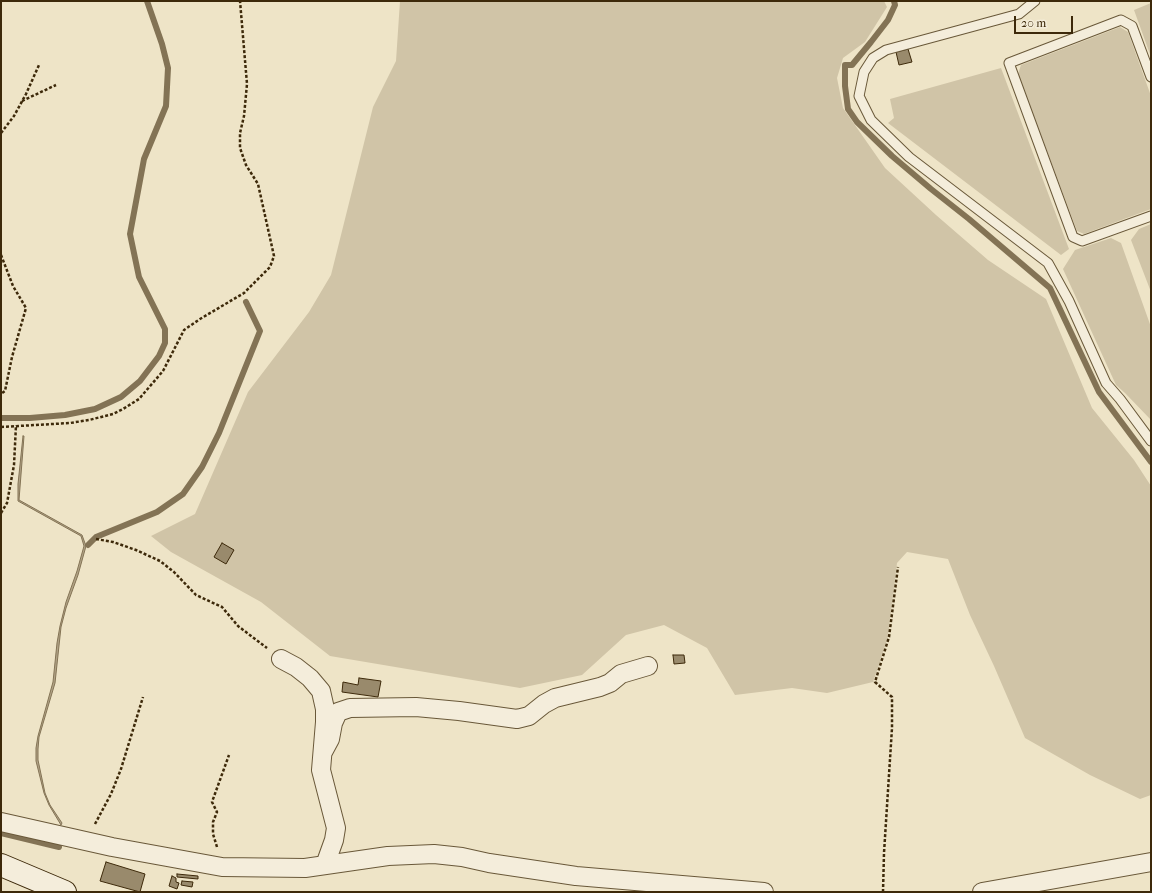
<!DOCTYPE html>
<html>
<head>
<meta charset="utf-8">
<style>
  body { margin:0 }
  #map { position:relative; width:1152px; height:893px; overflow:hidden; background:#eee4c7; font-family:"IM FELL French Canon",serif }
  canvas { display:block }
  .frame { position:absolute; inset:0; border:2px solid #3d290a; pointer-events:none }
  .scale { position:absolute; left:1014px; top:16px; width:59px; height:18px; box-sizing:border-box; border:2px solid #3d290a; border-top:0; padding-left:5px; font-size:12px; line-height:14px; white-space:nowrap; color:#3d290a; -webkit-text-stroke:3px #f4eddb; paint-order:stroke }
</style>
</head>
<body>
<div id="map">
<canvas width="1152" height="893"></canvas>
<div class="frame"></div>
<div class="scale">20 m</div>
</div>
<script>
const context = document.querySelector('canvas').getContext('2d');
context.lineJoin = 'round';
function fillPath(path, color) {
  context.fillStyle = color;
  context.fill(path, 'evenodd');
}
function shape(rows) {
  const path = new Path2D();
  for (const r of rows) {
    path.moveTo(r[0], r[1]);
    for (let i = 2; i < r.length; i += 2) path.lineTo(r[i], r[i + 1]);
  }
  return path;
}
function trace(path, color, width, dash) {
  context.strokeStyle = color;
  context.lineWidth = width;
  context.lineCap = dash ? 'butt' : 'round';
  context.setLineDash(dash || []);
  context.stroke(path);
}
fillPath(shape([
  [400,1,884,1,887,7,865,42,843,58,837,78,843,108,885,168,936,215,988,260,1046,299,1092,408,1134,460,1151,486,1151,795,1140,799,1090,775,1025,738,994,666,970,615,948,559,907,552,897,563,888,636,880,662,873,682,827,693,792,688,735,695,707,648,664,625,626,635,582,675,520,688,330,656,261,602,171,552,151,536,195,514,248,392,309,312,331,275,373,107,396,61],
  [1151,3,1151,57,1134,10],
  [1120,27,1128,32,1151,96,1151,209,1084,234,1077,231,1018,74,1021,65],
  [1001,68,1069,249,1061,255,888,123,894,118,890,99],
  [1151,224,1151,292,1131,240,1139,229],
  [1111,238,1121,243,1151,327,1151,420,1125,393,1116,385,1063,269,1075,250]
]), '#d0c4a7');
const water = shape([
  [23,436,24,436,19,500,82,535,86,546,78,575,66,608,61,627,55,683,39,737,38,749,38,760,45,793,50,805,62,823,61,825,49,805,44,793,36,761,36,748,38,736,53,682,57,643,60,626,66,602,77,571,84,546,81,536,18,501,18,484,23,436]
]);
fillPath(water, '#b2a487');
trace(water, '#837355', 1);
trace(shape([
  [894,1,895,5,888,20,871,42,852,65,845,65,845,86,848,109,857,122,892,156,931,189,969,219,1050,288,1099,392,1151,462],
  [1,418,30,418,65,415,95,409,121,397,140,381,159,356,165,343,165,329,139,277,130,234,144,159,166,106,168,68,162,44,147,1],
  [88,545,96,537,157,512,183,494,202,467,219,433,260,331,246,302],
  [1,833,59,847]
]), '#837355', 6);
const building = shape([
  [908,49,912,62,899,65,896,52,908,49],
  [222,543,234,550,226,564,214,557,222,543],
  [673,655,684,655,685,663,674,664,673,655],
  [359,678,381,681,378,697,342,692,343,682,358,685,359,678],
  [106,862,145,874,140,892,100,881,106,862],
  [177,874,198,876,198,879,177,877,177,874],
  [172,876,176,878,176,882,179,883,177,889,169,886,172,876],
  [182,881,193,882,192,887,181,885,182,881]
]);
fillPath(building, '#998a6c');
trace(building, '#3d290a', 1);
const service = shape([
  [1035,1,1019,14,886,50,873,58,864,72,859,96,871,120,909,157,1048,263,1069,301,1106,383,1120,399,1151,441],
  [1151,77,1132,26,1121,20,1009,63,1073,237,1082,241,1151,216]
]);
const minor = shape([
  [281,659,296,667,310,678,321,691,325,709,325,722,321,770,336,828,334,840,325,865],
  [323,752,330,739,333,723,338,712,350,708,416,707,459,711,517,719,529,716,544,704,555,698,600,687,610,683,621,674,648,666],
  [1,822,112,847,222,867,305,868,388,856,434,854,462,857,489,863,576,876,764,892],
  [982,892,1151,862]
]);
const secondary = shape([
  [1,865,65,892]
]);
trace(service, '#695839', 11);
trace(minor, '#695839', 20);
trace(secondary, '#3d290a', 24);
trace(shape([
  [22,101,56,85],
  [1,133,14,116,26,94,39,65],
  [1,255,13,286,26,308,12,357,5,391,1,394],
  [1,427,70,423,89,420,113,414,123,409,139,399,163,371,184,330,200,319,244,293,270,267,274,256,258,184,246,165,240,148,240,133,244,116,247,84,240,1],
  [1,513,7,503,14,465,16,425],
  [96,539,113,542,136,550,160,561,174,572,196,595,222,607,238,626,267,648],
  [95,824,111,794,121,769,143,697],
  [217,847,213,834,213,822,217,812,212,802,229,755],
  [883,892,884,853,892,728,892,697,875,682,889,637,898,567]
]), '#3d290a', 2.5, [3, 2]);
trace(service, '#f4eddb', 9);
trace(minor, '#f4eddb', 18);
trace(secondary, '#f4eddb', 22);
</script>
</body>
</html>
